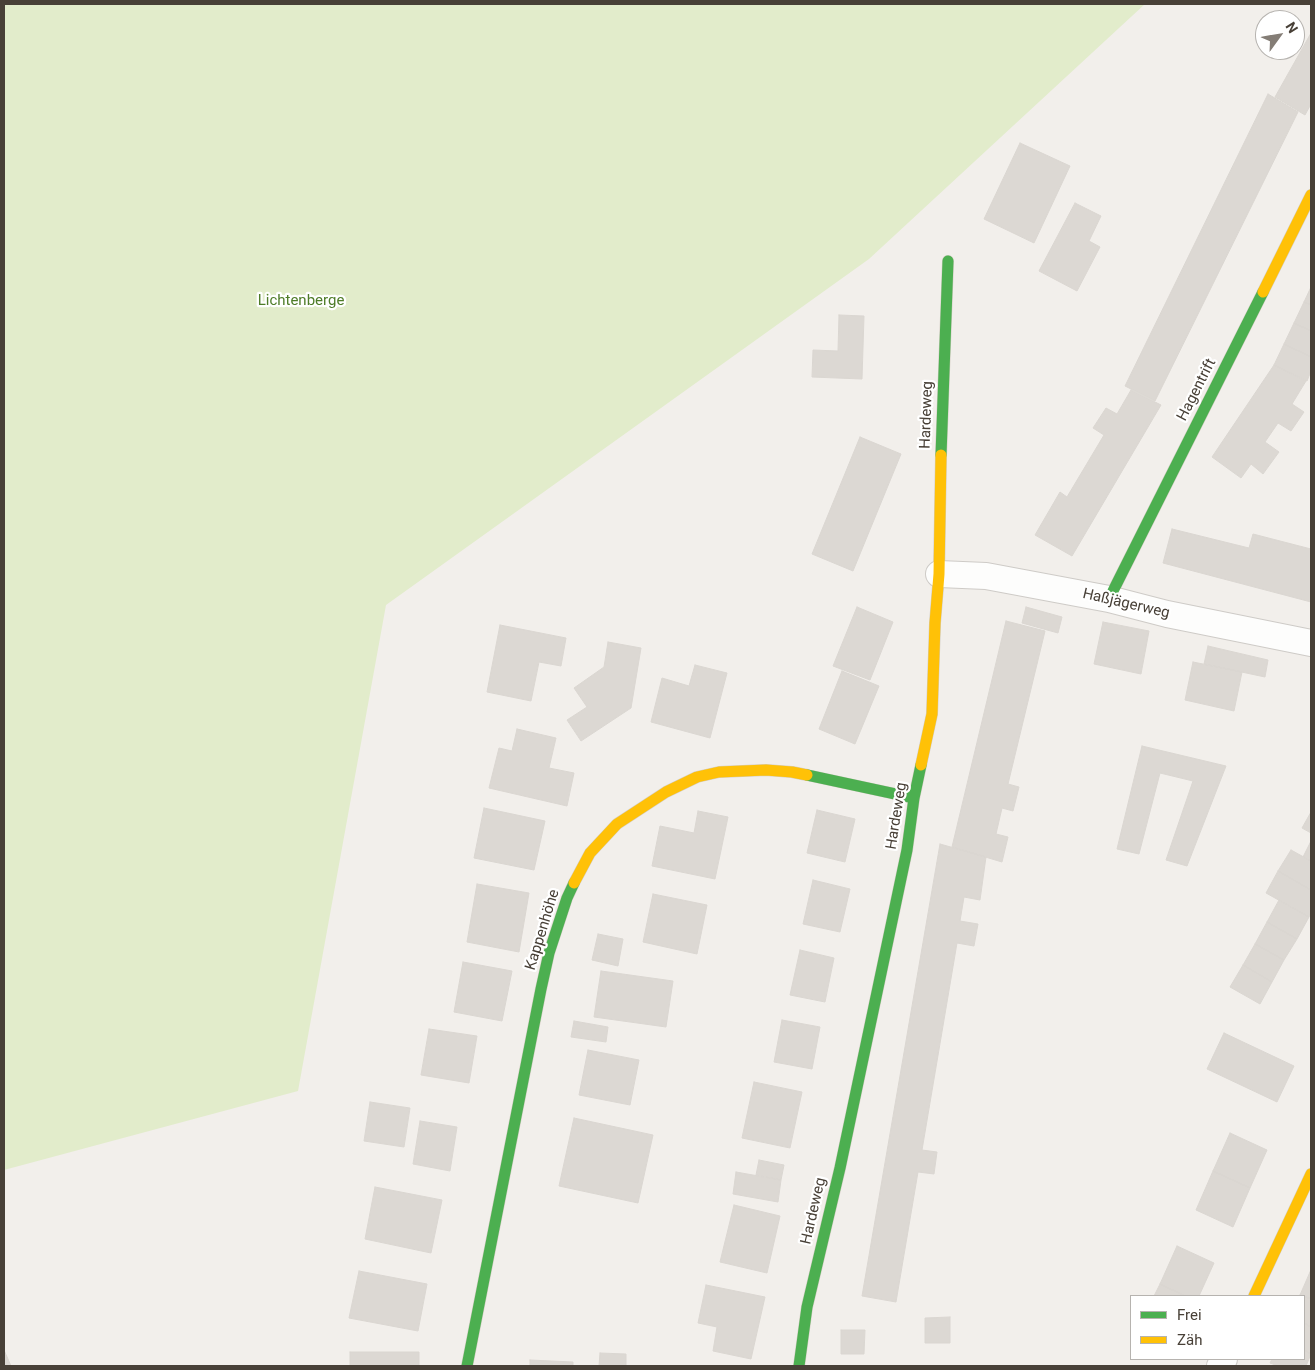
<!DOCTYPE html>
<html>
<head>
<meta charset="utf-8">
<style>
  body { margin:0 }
  #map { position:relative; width:1315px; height:1370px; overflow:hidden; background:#f2efeb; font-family:Roboto,sans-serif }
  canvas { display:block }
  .frame { position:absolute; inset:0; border:5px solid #484037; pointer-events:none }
  .legend { position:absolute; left:1130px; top:1295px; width:175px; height:65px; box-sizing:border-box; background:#fff; border:1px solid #b6b3af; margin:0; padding:6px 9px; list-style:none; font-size:15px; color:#484037 }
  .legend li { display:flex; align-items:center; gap:10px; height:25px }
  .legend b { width:25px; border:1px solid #b6b3af }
  .north { position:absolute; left:1255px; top:10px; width:50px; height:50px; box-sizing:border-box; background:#fff; border:1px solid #b6b3af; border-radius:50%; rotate:58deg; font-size:14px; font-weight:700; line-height:20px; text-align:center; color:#484037 }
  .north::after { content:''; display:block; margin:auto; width:18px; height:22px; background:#847d76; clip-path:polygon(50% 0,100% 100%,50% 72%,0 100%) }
</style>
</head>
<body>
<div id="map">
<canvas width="1315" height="1370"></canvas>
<div class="frame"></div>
<ul class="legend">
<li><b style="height:6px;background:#4caf50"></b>Frei</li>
<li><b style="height:6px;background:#ffc107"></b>Zäh</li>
</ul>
<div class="north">N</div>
</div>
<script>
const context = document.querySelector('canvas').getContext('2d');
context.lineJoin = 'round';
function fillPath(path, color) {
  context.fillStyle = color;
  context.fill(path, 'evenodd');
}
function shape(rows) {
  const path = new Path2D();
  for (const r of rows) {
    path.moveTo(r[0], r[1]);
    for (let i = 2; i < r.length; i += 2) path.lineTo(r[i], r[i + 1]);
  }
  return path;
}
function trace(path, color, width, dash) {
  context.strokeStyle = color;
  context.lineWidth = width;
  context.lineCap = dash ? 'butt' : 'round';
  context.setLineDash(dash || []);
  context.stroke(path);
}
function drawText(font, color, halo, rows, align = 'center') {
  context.font = font + ' Roboto,sans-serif';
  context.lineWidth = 4.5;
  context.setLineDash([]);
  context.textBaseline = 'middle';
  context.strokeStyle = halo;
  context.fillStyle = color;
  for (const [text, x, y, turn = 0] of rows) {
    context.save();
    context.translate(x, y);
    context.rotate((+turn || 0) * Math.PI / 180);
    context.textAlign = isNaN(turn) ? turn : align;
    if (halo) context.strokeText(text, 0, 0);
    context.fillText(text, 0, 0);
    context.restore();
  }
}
fillPath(shape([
  [4,4,1145,4,869,259,386,605,298,1091,4,1170]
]), '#e2eccb');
const building = shape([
  [1311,33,1311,104,1305,115,1275,97,1311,33],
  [1268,94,1298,112,1155,401,1125,386,1268,94],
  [1020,143,1070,166,1034,243,984,219,1020,143],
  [1075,203,1101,216,1089,241,1100,247,1077,291,1039,271,1075,203],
  [1311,287,1311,305,1304,302,1311,287],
  [1304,302,1311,305,1311,331,1294,323,1304,302],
  [839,315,864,316,862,379,812,377,813,350,838,351,839,315],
  [1294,323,1311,331,1311,357,1284,344,1294,323],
  [1284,344,1311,357,1311,371,1307,381,1274,365,1284,344],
  [1274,365,1306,381,1292,404,1304,412,1291,431,1278,423,1265,442,1279,452,1263,474,1251,464,1241,478,1212,457,1274,365],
  [1131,390,1161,405,1072,556,1035,535,1060,492,1067,497,1104,435,1093,428,1106,408,1117,414,1131,390],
  [860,437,901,454,853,571,812,554,860,437],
  [1172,529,1249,548,1253,534,1311,549,1311,602,1163,563,1172,529],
  [857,607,893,622,870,680,833,666,857,607],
  [1026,607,1062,617,1058,633,1022,623,1026,607],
  [1006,621,1045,631,1008,784,1019,787,1013,811,1002,808,996,834,1008,837,1002,862,952,847,1006,621],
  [1103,622,1149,631,1141,674,1094,664,1103,622],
  [500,625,566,638,561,666,539,662,531,701,487,692,500,625],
  [608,642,641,648,631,708,581,741,567,720,587,707,574,688,604,667,608,642],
  [1208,646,1268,660,1265,677,1204,664,1208,646],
  [1193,662,1242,672,1234,711,1185,700,1193,662],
  [695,665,727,673,710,738,651,722,662,678,689,686,695,665],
  [842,671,879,686,855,744,819,729,842,671],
  [517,729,556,738,549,768,574,773,567,806,489,788,499,748,512,751,517,729],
  [1142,746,1226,766,1187,866,1166,860,1193,781,1160,773,1139,854,1117,849,1142,746],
  [484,808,545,821,534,870,474,858,484,808],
  [817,810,855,819,845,862,807,853,817,810],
  [698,811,728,817,715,879,652,866,660,826,694,833,698,811],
  [1311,812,1311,833,1302,828,1311,812],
  [1311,841,1311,861,1303,857,1311,841],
  [940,844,986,857,980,900,964,897,960,921,978,924,974,946,957,943,922,1150,937,1152,934,1174,918,1172,896,1302,862,1296,940,844],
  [1291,850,1311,861,1311,890,1278,871,1291,850],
  [1278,871,1311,890,1311,913,1309,917,1266,893,1278,871],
  [813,880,850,889,840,932,803,924,813,880],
  [477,884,529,893,519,952,467,942,477,884],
  [653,894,707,905,697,954,643,942,653,894],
  [1279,900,1309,917,1297,939,1267,922,1279,900],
  [1267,922,1297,939,1284,960,1255,944,1267,922],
  [598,934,623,939,618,966,592,960,598,934],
  [1255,944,1284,960,1272,982,1243,965,1255,944],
  [800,950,834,958,825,1002,790,995,800,950],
  [463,962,512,971,502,1021,454,1012,463,962],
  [1243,965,1272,982,1260,1004,1230,987,1243,965],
  [601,971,673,981,666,1027,594,1017,601,971],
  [782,1020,820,1027,812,1069,774,1062,782,1020],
  [574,1021,608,1027,606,1042,571,1037,574,1021],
  [429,1029,477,1036,469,1083,421,1075,429,1029],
  [1224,1033,1294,1066,1277,1102,1207,1069,1224,1033],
  [588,1050,639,1060,630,1105,579,1095,588,1050],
  [754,1082,802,1092,790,1148,742,1138,754,1082],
  [370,1102,410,1108,404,1147,364,1141,370,1102],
  [574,1118,653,1135,638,1203,559,1186,574,1118],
  [420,1121,457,1127,450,1171,413,1164,420,1121],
  [1230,1133,1267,1150,1250,1188,1213,1171,1230,1133],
  [759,1160,784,1165,781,1180,756,1175,759,1160],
  [1213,1171,1250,1188,1233,1227,1196,1210,1213,1171],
  [736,1172,781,1180,778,1202,733,1194,736,1172],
  [375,1187,442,1200,431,1253,365,1239,375,1187],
  [734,1205,780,1216,767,1273,720,1262,734,1205],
  [1177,1246,1214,1263,1199,1296,1185,1296,1160,1284,1177,1246],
  [359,1271,427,1284,418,1331,349,1318,359,1271],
  [1310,1272,1311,1272,1311,1299,1300,1295,1310,1272],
  [1160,1284,1185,1296,1154,1296,1160,1284],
  [706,1285,765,1297,751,1359,713,1351,717,1327,698,1323,706,1285],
  [1300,1295,1311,1299,1311,1327,1304,1323,1304,1296,1299,1296,1300,1295],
  [950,1317,950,1343,925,1343,925,1318,950,1317],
  [1304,1323,1311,1327,1311,1354,1304,1350,1304,1323],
  [841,1330,865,1330,864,1354,841,1354,841,1330],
  [4,1350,11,1366,4,1366,4,1350],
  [1304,1350,1311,1354,1306,1366,1278,1366,1270,1363,1272,1359,1304,1359,1304,1350],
  [350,1352,419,1352,419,1366,350,1366,350,1352],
  [600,1353,626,1354,626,1366,599,1366,600,1353],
  [530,1360,573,1362,573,1366,530,1366,530,1360]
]);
fillPath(building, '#dcd8d3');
trace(building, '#dad6d1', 1);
const street = shape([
  [939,574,986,576,1109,599,1167,614,1311,643],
  [1220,1366,1224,1359]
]);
const fast = shape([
  [941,455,948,261],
  [1109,599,1263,292],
  [807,775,914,798],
  [467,1366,541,989,549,953,567,898,574,883],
  [799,1366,807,1307,840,1168,907,850,914,798,921,765]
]);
const slow = shape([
  [1263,292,1311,195],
  [921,765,932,714,935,623,939,574,941,455],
  [574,883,590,853,617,824,666,792,697,777,719,772,766,770,792,772,807,775],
  [1254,1296,1311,1174]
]);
trace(street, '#cecbc7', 28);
trace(fast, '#d3cdc3', 12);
trace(slow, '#d3cdc3', 12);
trace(street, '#fdfdfc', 26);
trace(fast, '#4caf50', 11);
trace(slow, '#ffc107', 11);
drawText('15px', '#4e7c28', '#fff', [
  ["Lichtenberge",301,301]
]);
drawText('15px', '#484037', '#fff', [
  ["Hagentrift",1197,390,-63],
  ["Hardeweg",927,415,-88],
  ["Haßjägerweg",1126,604,13],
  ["Hardeweg",897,816,-81],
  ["Kappenhöhe",543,930,-73],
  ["Hardeweg",814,1211,-77]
]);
</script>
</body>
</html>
